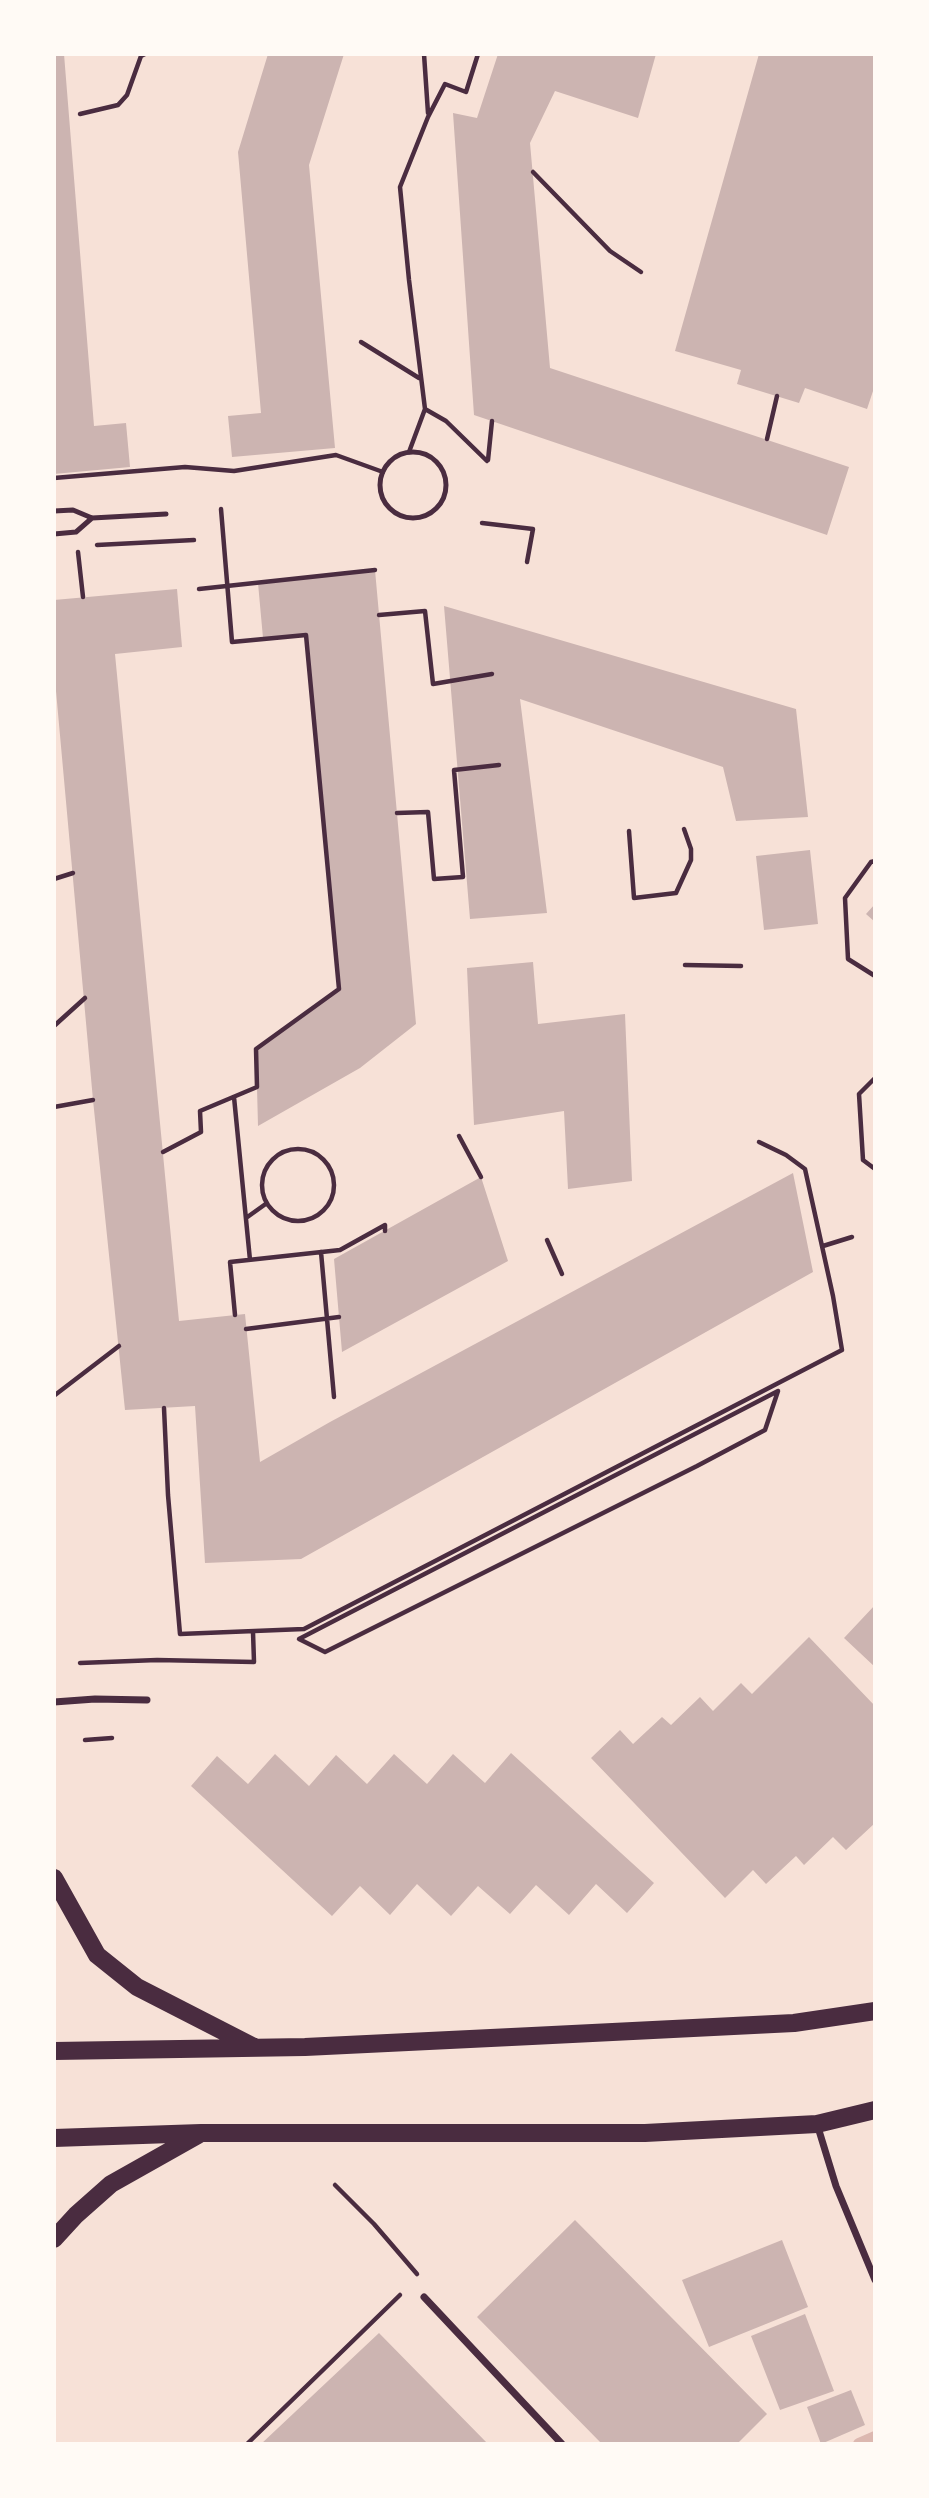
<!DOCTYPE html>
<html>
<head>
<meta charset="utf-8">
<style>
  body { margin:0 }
  #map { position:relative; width:929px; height:2498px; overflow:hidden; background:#f7e1d7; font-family:"IBM Plex Serif",serif }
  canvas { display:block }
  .frame { position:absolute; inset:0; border:56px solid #fffaf5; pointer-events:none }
</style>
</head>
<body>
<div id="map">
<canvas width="929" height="2498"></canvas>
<div class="frame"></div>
</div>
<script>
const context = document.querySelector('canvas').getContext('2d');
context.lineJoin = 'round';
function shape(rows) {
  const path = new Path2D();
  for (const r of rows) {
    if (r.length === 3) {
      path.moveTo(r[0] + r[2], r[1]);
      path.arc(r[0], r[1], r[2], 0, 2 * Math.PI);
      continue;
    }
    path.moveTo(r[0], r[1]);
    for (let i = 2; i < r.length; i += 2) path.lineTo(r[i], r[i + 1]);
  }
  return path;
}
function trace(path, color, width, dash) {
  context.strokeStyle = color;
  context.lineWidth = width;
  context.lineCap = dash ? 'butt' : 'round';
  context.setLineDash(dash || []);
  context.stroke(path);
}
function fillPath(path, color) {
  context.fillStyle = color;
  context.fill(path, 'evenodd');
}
trace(shape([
  [859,2444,875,2437]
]), '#dcb8b0', 12);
fillPath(shape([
  [54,54,64,54,94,426,126,423,130,467,54,474],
  [268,54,344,54,309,165,335,448,232,457,228,416,261,413,238,152],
  [498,54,656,54,638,118,555,91,530,143,550,368,849,467,827,535,474,415,453,113,477,118],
  [759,54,875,54,875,385,867,409,805,388,799,403,737,384,741,370,675,351],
  [375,570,416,1024,360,1068,258,1126,256,1049,339,989,306,635,263,638,258,583],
  [177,589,182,647,115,654,179,1321,245,1314,260,1462,330,1422,793,1173,813,1272,301,1559,205,1563,195,1406,125,1410,93,1100,54,669,54,600],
  [444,606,796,709,808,817,736,821,723,767,520,699,547,913,470,919],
  [810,850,818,924,764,930,756,856],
  [875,904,875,922,866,914],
  [533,962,538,1024,625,1014,632,1181,568,1189,564,1111,474,1125,467,968],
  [481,1177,508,1261,342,1352,334,1259],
  [875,1605,875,1667,844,1638],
  [809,1637,875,1706,875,1823,846,1850,833,1837,804,1865,796,1856,766,1884,753,1870,725,1898,591,1758,620,1730,633,1744,662,1717,671,1725,700,1697,713,1711,741,1683,752,1694],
  [511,1753,654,1883,627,1913,596,1884,569,1915,536,1885,510,1914,478,1886,451,1916,417,1884,390,1915,360,1886,332,1916,191,1786,217,1756,248,1784,275,1754,309,1786,336,1755,367,1784,394,1754,427,1784,453,1754,485,1783],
  [575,2220,767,2414,737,2444,602,2444,477,2317],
  [782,2240,808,2307,709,2347,682,2280],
  [805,2314,834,2391,780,2410,751,2336],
  [379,2333,488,2444,261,2444],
  [851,2390,865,2425,821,2444,807,2407]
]), '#ccb4b1');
trace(shape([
  [424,54,428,113],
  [80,114,118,105,127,95,141,56,145,54],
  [533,172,610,251,641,272],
  [361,342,419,378],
  [425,409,446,421,487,461],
  [767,439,777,396],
  [409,452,425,409,409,280,400,187,428,117,445,84,466,92,478,54],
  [488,460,492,421],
  [54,478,185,467,234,471,336,455,383,472],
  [482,523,533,529,527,562],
  [97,545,194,540],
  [78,552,83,597],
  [199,589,375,570],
  [379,615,425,611,433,684,492,674],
  [397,813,428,812,434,879,463,877,454,770,499,765],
  [629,831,634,898,676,893,691,860,691,849,684,829],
  [875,861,871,862,845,898,848,959,875,976],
  [54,879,73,873],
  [685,965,741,966],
  [54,1026,85,998],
  [875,1078,859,1094,863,1160,875,1169],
  [234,1097,250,1260],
  [54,1107,93,1100],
  [459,1136,481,1177],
  [298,1185,36],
  [163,1152,201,1132,200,1111,257,1087,256,1049,339,989,306,635,232,642,221,509],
  [246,1218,267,1203],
  [547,1240,562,1274],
  [823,1246,852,1237],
  [321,1252,334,1397],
  [235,1315,230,1262,340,1250,385,1225,385,1231],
  [246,1329,339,1317],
  [778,1391,765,1430,697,1466,325,1652,299,1639,778,1391],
  [55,1395,119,1346],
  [164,1408,168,1495,180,1634,304,1629,842,1350,833,1296,805,1169,786,1155,759,1142],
  [80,1663,157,1660,254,1662,253,1632],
  [85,1740,112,1738],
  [335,2185,374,2224,417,2274],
  [247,2444,400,2295]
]), '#4a2c40', 4.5);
trace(shape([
  [413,485,33],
  [54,511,73,510,92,518,166,514],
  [54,534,76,532,92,518]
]), '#4a2c40', 5);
trace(shape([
  [54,1702,95,1699,147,1700],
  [817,2124,836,2186,875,2280],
  [424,2297,562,2444]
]), '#4a2c40', 7);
trace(shape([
  [54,1878,97,1955,137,1987,254,2047],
  [54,2051,305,2047,532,2036,794,2023,875,2011],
  [54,2138,201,2133,645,2133,817,2124,875,2110],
  [54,2239,76,2215,111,2184,198,2135]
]), '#4a2c40', 18);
</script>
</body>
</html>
